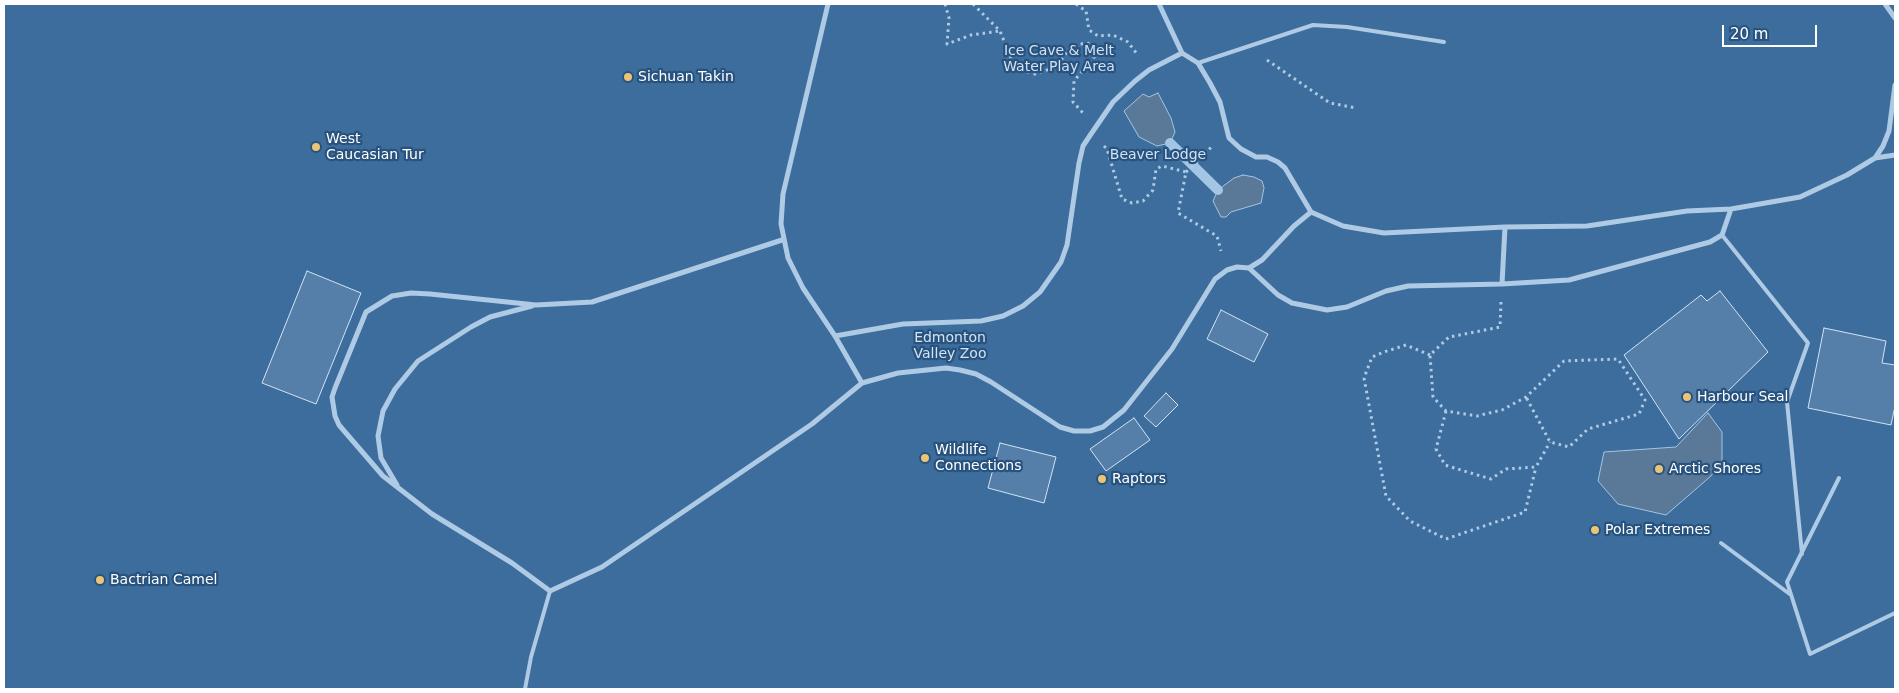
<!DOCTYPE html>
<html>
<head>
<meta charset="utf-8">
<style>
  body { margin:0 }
  #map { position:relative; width:1899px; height:693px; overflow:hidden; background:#28537f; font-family:"DejaVu Sans",sans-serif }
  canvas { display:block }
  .frame { position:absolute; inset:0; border:5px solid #fff; pointer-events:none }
  .scale { position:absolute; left:1722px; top:25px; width:95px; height:22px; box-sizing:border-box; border:2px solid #fff; border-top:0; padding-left:6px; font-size:15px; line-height:18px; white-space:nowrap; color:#fff; -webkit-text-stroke:4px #28537f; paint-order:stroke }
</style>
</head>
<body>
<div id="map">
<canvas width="1899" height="693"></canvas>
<div class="frame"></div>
<div class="scale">20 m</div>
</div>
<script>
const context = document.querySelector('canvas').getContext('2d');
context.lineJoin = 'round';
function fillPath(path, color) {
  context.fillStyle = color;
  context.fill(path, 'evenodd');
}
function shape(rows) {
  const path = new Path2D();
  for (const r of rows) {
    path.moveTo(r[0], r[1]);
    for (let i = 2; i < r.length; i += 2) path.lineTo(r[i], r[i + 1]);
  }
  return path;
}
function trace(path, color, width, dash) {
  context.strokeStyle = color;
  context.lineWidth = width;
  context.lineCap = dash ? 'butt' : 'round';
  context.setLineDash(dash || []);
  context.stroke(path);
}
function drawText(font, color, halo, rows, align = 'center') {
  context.font = font + ' "DejaVu Sans",sans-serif';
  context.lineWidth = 4.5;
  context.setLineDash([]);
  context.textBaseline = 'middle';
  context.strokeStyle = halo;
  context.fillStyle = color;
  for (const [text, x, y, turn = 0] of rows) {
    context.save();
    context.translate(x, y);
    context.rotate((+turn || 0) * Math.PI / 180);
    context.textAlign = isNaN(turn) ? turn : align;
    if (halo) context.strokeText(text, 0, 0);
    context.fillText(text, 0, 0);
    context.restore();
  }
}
fillPath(shape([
  [4,4,1895,4,1895,689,4,689]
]), '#3c6d9c');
const water = shape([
  [1158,93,1171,118,1175,132,1170,143,1157,146,1139,137,1124,111,1143,94,1149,97,1158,93],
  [1243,175,1254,177,1262,181,1264,188,1261,203,1231,212,1226,217,1221,217,1213,201,1218,190,1234,178,1243,175],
  [1708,413,1722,432,1722,461,1711,476,1666,515,1618,504,1598,481,1604,452,1676,447,1708,413]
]);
fillPath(water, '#5a7897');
trace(water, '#a3c6e5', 1);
trace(shape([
  [1170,143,1218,190]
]), '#a3c6e5', 10);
const building = shape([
  [307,271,361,293,316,404,262,383,307,271],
  [1720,291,1768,352,1679,439,1624,355,1701,295,1707,301,1720,291],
  [1221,310,1268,334,1254,362,1207,339,1221,310],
  [1824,328,1886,341,1882,363,1895,365,1895,406,1891,425,1808,408,1824,328],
  [1166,393,1178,405,1156,427,1144,416,1166,393],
  [1134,418,1150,440,1106,471,1090,449,1134,418],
  [1000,443,1056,457,1044,503,988,488,1000,443]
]);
fillPath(building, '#557fa9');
trace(building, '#d1e3f4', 1);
trace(shape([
  [945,4,949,18,947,44,971,35,1000,31],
  [973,4,1000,31,1015,68,1035,74,1056,67,1069,49,1080,44,1093,43,1095,56,1074,81,1073,102,1083,113],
  [1076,4,1086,11,1089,30,1098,36,1113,35,1128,42,1137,54],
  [1267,60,1330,103,1356,108],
  [1104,146,1107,149,1122,199,1132,203,1143,201,1153,190,1156,169,1162,166,1186,172,1178,213,1217,236,1221,251],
  [1186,172,1202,158,1212,146],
  [1501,302,1500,327,1449,337,1430,355,1433,397,1446,411,1477,416,1502,410,1526,397,1564,361,1618,359,1645,400,1639,414,1588,429,1569,447,1550,442,1526,397],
  [1430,355,1406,345,1384,352,1372,357,1364,378,1386,496,1410,521,1446,539,1525,512,1536,467],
  [1446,411,1436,449,1445,465,1464,471,1491,479,1506,469,1536,467,1550,442]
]), '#afcae5', 3, [2.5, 4]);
trace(shape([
  [1198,63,1313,25,1347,27,1444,42],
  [1722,235,1808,343,1787,402,1802,554],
  [1839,478,1787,582,1810,654,1895,613],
  [1721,543,1791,595],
  [525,689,531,657,550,591]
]), '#afcae5', 4);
trace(shape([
  [828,4,783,194,781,224,788,258,803,288,835,336],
  [1159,4,1182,53],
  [1885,4,1895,18],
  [1875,158,1895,155],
  [1731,209,1722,235,1710,242,1569,280,1502,284,1408,286,1386,291,1347,307,1327,310,1292,303,1278,295,1249,268,1237,267,1227,270,1215,279,1172,349,1124,410,1103,427,1090,431,1074,431,1060,427,991,382,976,374,960,370,946,368,898,373,862,383,835,336,903,324,981,321,1003,316,1023,306,1040,292,1061,262,1067,245,1079,163,1083,146,1091,134,1113,102,1135,81,1149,70,1182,53,1198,63,1210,83,1220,102,1229,138,1241,149,1256,157,1267,157,1278,162,1285,168,1311,212,1343,226,1384,233,1505,227,1587,226,1687,211,1731,209,1800,197,1847,175,1875,158,1883,146,1889,131,1895,85],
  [782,240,592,302,536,305,430,294,411,293,392,296,366,312,335,388,332,397,335,416,339,425,383,476,432,514,512,563,550,591,602,567,812,424,862,383],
  [1249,268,1262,260,1294,226,1311,212],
  [1502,284,1505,227],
  [397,485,381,458,378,436,383,411,395,389,418,361,471,327,490,317,532,306]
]), '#afcae5', 5);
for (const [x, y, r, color] of [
  [628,77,5,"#ecc475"],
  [316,147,5,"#ecc475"],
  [1687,397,5,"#ecc475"],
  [925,458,5,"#ecc475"],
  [1659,469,5,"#ecc475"],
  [1102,479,5,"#ecc475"],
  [1595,530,5,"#ecc475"],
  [100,580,5,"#ecc475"]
]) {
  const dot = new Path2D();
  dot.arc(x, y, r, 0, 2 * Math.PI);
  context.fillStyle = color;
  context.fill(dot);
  trace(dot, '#28537f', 2);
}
drawText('14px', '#d1e3f4', '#28537f', [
  ["Ice Cave & Melt",1059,51],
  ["Water Play Area",1059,67],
  ["Beaver Lodge",1158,155],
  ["Edmonton",950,338],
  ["Valley Zoo",950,354]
]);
drawText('14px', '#fff', '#28537f', [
  ["Sichuan Takin",638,77],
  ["West",326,139],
  ["Caucasian Tur",326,155],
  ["Harbour Seal",1697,397],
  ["Wildlife",935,450],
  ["Connections",935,466],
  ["Arctic Shores",1669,469],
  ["Raptors",1112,479],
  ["Polar Extremes",1605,530],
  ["Bactrian Camel",110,580]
], 'left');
</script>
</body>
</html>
